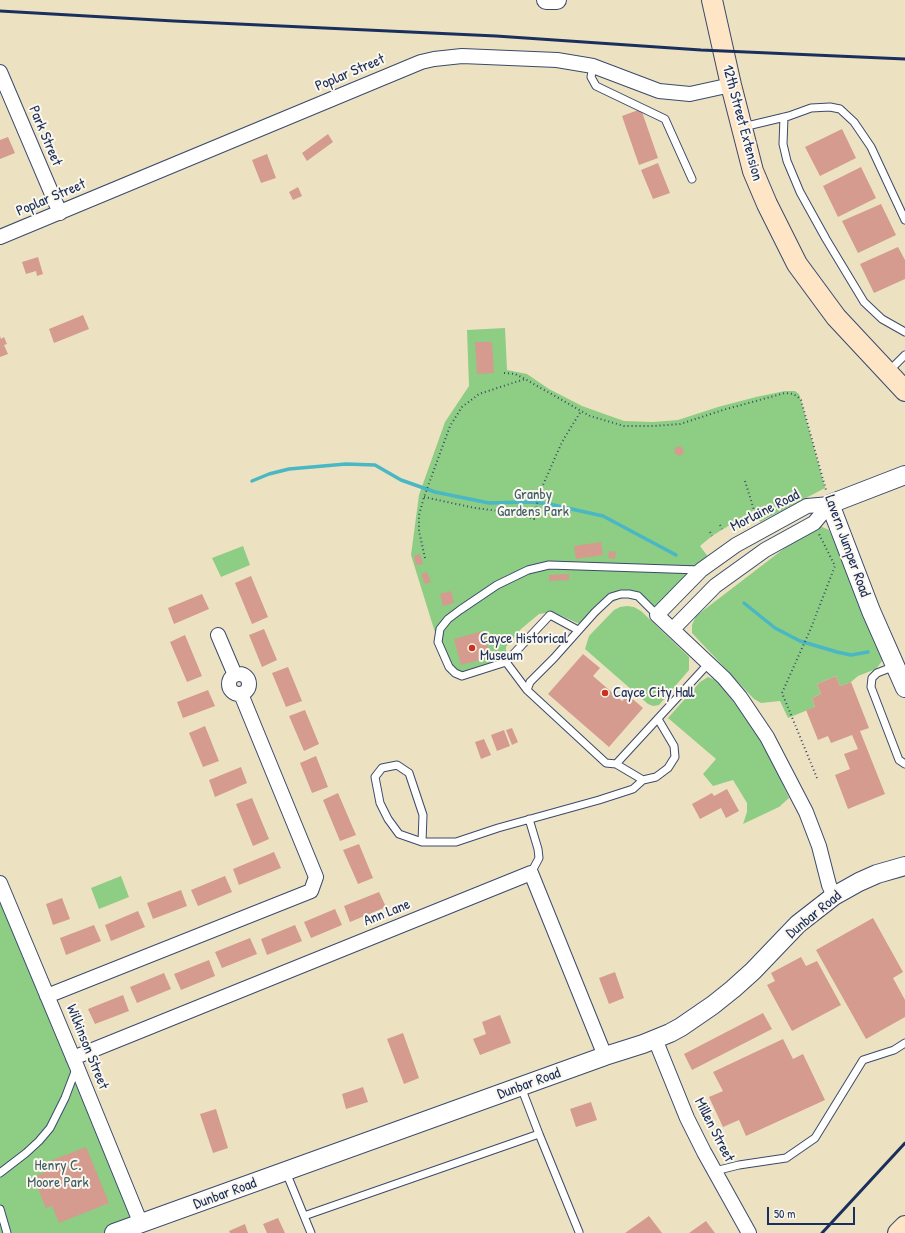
<!DOCTYPE html>
<html>
<head>
<meta charset="utf-8">
<style>
  body { margin:0 }
  #map { position:relative; width:905px; height:1233px; overflow:hidden; background:#ece2c1; font-family:"Patrick Hand",sans-serif }
  canvas { display:block }
  .scale { position:absolute; left:767px; top:1207px; width:88px; height:18px; box-sizing:border-box; border:2px solid #1b2f5e; border-top:0; padding-left:5px; font-size:12px; line-height:14px; white-space:nowrap; color:#1b2f5e; -webkit-text-stroke:3px #fbf7ec; paint-order:stroke }
</style>
</head>
<body>
<div id="map">
<canvas width="905" height="1233"></canvas>
<div class="scale">50 m</div>
</div>
<script>
const context = document.querySelector('canvas').getContext('2d');
context.lineJoin = 'round';
function fillPath(path, color) {
  context.fillStyle = color;
  context.fill(path, 'evenodd');
}
function shape(rows) {
  const path = new Path2D();
  for (const r of rows) {
    if (r.length === 3) {
      path.moveTo(r[0] + r[2], r[1]);
      path.arc(r[0], r[1], r[2], 0, 2 * Math.PI);
      continue;
    }
    path.moveTo(r[0], r[1]);
    for (let i = 2; i < r.length; i += 2) path.lineTo(r[i], r[i + 1]);
  }
  return path;
}
function trace(path, color, width, dash) {
  context.strokeStyle = color;
  context.lineWidth = width;
  context.lineCap = dash ? 'butt' : 'round';
  context.setLineDash(dash || []);
  context.stroke(path);
}
function drawText(font, color, halo, rows, align = 'center') {
  context.font = font + ' "Patrick Hand",sans-serif';
  context.lineWidth = 4;
  context.setLineDash([]);
  context.textBaseline = 'middle';
  context.strokeStyle = halo;
  context.fillStyle = color;
  for (const [text, x, y, turn = 0] of rows) {
    context.save();
    context.translate(x, y);
    context.rotate((+turn || 0) * Math.PI / 180);
    context.textAlign = isNaN(turn) ? turn : align;
    if (halo) context.strokeText(text, 0, 0);
    context.fillText(text, 0, 0);
    context.restore();
  }
}
fillPath(shape([
  [505,328,507,370,527,374,549,389,582,406,624,421,653,422,678,420,718,407,756,397,785,391,795,391,799,394,800,397,825,488,760,522,754,510,712,536,700,546,712,562,657,615,637,600,629,597,619,599,611,603,586,627,553,612,539,614,521,629,506,647,506,662,462,676,455,673,438,642,411,555,419,495,445,422,469,386,467,330],
  [820,526,829,530,880,647,882,661,876,669,858,676,851,682,840,686,836,676,817,684,821,694,812,698,815,707,788,718,780,701,761,703,754,699,692,633,692,625,696,616,807,531],
  [243,546,250,565,221,577,212,558],
  [627,606,634,607,641,611,689,657,689,670,659,705,653,706,648,704,585,649,589,636,614,610,620,607],
  [708,677,715,680,719,684,753,726,771,759,789,798,779,807,743,824,747,812,747,803,733,780,713,786,703,774,716,759,668,718,700,682],
  [121,876,129,897,99,909,91,888],
  [0,883,141,1224,114,1233,0,1233]
]), '#8ecd84');
trace(shape([
  [252,481,269,474,289,469,346,464,375,465,401,480,435,492,489,503,530,502,549,504,603,516,676,555],
  [744,603,775,628,800,641,837,652,851,655,868,652]
]), '#4ab7c5', 3.5);
fillPath(shape([
  [641,109,658,158,639,165,622,116],
  [842,129,856,158,820,176,805,147],
  [328,134,333,142,307,161,302,153],
  [8,137,15,153,0,159,0,140],
  [267,154,276,178,261,183,252,160],
  [658,163,670,193,653,199,641,170],
  [861,167,876,198,838,217,823,186],
  [298,187,302,196,293,200,289,192],
  [881,204,896,235,858,253,842,221],
  [898,247,905,260,905,279,874,293,860,264],
  [38,257,43,274,37,276,36,271,26,274,22,262],
  [83,315,89,329,54,343,49,329],
  [0,336,1,339,4,337,7,344,4,345,8,354,0,357],
  [475,342,492,342,494,373,477,374],
  [679,451,4.5],
  [601,542,603,555,576,559,574,546],
  [609,551,616,552,615,559,608,558],
  [420,554,423,564,416,565,414,556],
  [427,572,431,582,425,584,421,574],
  [569,574,569,580,549,581,549,575],
  [251,576,268,617,252,624,235,583],
  [451,591,454,603,443,606,440,594],
  [202,594,209,609,174,624,168,608],
  [264,629,277,660,262,667,249,635],
  [483,631,491,657,461,665,454,639],
  [185,635,202,676,187,682,170,642],
  [583,654,600,668,593,676,622,701,628,695,643,708,609,747,548,694],
  [288,667,302,701,286,707,272,673],
  [836,676,840,686,851,682,869,728,860,731,885,794,848,809,835,775,850,769,844,754,858,749,852,735,831,743,828,736,818,740,806,710,815,707,812,698,821,694,817,684],
  [208,690,215,706,183,718,177,702],
  [305,710,319,744,304,751,289,716],
  [205,726,219,761,203,767,189,733],
  [512,728,518,742,512,745,506,730],
  [504,730,510,746,497,751,491,735],
  [484,739,491,755,481,759,475,742],
  [316,756,328,787,312,793,300,763],
  [241,767,247,783,215,797,209,780],
  [727,789,739,811,726,818,721,808,700,819,692,804,712,793,714,796],
  [338,793,356,835,340,841,323,800],
  [252,798,269,839,253,846,236,804],
  [359,844,373,878,358,884,343,850],
  [274,852,281,868,239,885,233,869],
  [225,876,232,892,198,906,191,890],
  [181,890,187,906,153,919,147,903],
  [379,892,386,907,350,922,344,906],
  [62,898,70,919,53,925,46,904],
  [335,909,342,925,311,938,304,922],
  [138,911,145,927,111,941,105,925],
  [873,918,903,972,893,978,905,1000,905,1017,866,1039,816,950],
  [94,925,101,941,66,955,60,938],
  [295,925,302,941,267,955,261,939],
  [250,938,257,954,222,968,215,952],
  [801,957,806,966,817,961,841,1005,792,1031,767,985,775,981,771,973],
  [209,960,215,976,181,990,174,974],
  [615,972,624,998,609,1004,599,978],
  [164,973,171,989,137,1003,130,987],
  [123,995,129,1011,95,1024,88,1009],
  [763,1013,772,1029,692,1070,684,1054],
  [500,1015,511,1043,480,1055,473,1039,486,1034,482,1022],
  [403,1033,419,1078,404,1084,387,1039],
  [783,1039,793,1059,803,1054,825,1100,746,1136,739,1120,723,1127,709,1097,723,1091,713,1072],
  [363,1087,368,1102,346,1109,342,1094],
  [591,1102,597,1120,576,1127,570,1109],
  [216,1109,228,1148,213,1153,200,1114],
  [86,1147,109,1203,59,1223,52,1206,46,1208,33,1177,48,1171,45,1163],
  [649,1216,662,1233,625,1233],
  [278,1218,285,1233,267,1233,263,1224],
  [706,1221,715,1233,689,1233],
  [245,1224,248,1233,230,1233,229,1231]
]), '#d49b8e');
const service = shape([
  [593,66,591,77,596,86,665,119,692,179],
  [784,117,783,144,787,161,800,192,826,239,864,302,882,319,905,332],
  [743,127,789,116,811,108,830,107,840,109,854,122,871,147,905,220],
  [888,372,905,355],
  [657,615,638,596,629,594,621,594,611,597,595,612,554,658,530,682,527,690,606,763,616,764,643,780,656,777,668,768,675,757,674,746,658,719],
  [506,662,462,676,455,673,449,667,438,642,440,629,448,619,460,610,497,585,528,570,549,565,700,570],
  [895,666,877,673,872,678,871,687,899,760,905,764],
  [527,690,506,662,550,615,578,630],
  [616,764,709,663],
  [529,819,538,849,539,858,531,873],
  [422,842,423,815,409,773,397,765,382,768,375,777,380,803,388,819,399,834,422,842,456,842,498,828,599,800,633,789,643,780],
  [539,1134,579,1232],
  [715,1171,739,1165,786,1158,815,1138,863,1060,894,1050,905,1043],
  [286,1172,311,1233],
  [0,1173,26,1153,39,1141,50,1128,65,1098,76,1069],
  [0,1209,7,1233],
  [304,1216,539,1134,521,1087]
]);
const minor = shape([
  [0,72,60,213],
  [0,237,421,62,434,59,462,56,557,60,593,66,659,91,690,94,731,85],
  [830,504,807,506,736,545,701,570,657,615,724,678,740,697,767,737,806,812,819,846,829,885,834,896],
  [673,629,715,586,765,550,814,523,830,504],
  [218,635,235,675],
  [239,684,10],
  [0,883,77,1067,141,1224],
  [47,996,311,891,316,877,241,694],
  [655,1039,687,1118,704,1152,749,1233],
  [73,1058,531,873,605,1056]
]);
const tertiary = shape([
  [546,0,557,0],
  [905,475,830,504,871,611,905,688],
  [114,1233,605,1056,643,1044,670,1033,681,1027,713,1005,733,989,753,971,798,924,834,896,859,882,877,874,905,866]
]);
const secondary = shape([
  [712,0,731,85,753,171,767,204,797,264,836,317,905,391],
  [898,1233,905,1226]
]);
trace(service, '#3a4a6d', 9);
trace(minor, '#3a4a6d', 16);
trace(tertiary, '#3a4a6d', 20);
trace(secondary, '#3a4a6d', 22);
trace(shape([
  [504,373,515,374,525,379,590,416,624,426,654,426,680,424,723,410,785,393,793,394,798,397,801,400,826,490],
  [745,481,754,510],
  [424,497,475,508,508,512,534,519,539,494,562,442,581,411],
  [720,525,722,529],
  [710,532,712,536],
  [425,558,419,531,419,515,424,497,450,426,462,407,479,394,525,379],
  [817,778,782,693,811,628,835,566,819,534]
]), '#3a4a6d', 2, [1, 3]);
trace(service, '#fff', 7);
trace(minor, '#fff', 14);
trace(tertiary, '#fff', 18);
trace(secondary, '#fee5c5', 20);
trace(shape([
  [0,11,174,21,496,36,701,50,905,59],
  [822,1233,905,1143]
]), '#1b2f5e', 3);
for (const [x, y, r, color] of [
  [472,648,4,"#c8321e"],
  [605,693,4,"#c8321e"]
]) {
  const dot = new Path2D();
  dot.arc(x, y, r, 0, 2 * Math.PI);
  context.fillStyle = color;
  context.fill(dot);
  trace(dot, '#fbf7ec', 1.5);
}
drawText('15px', '#1b2f5e', '#fbf7ec', [
  ["Poplar Street",350,73,-23],
  ["12th Street Extension",742,123,75],
  ["Park Street",45,136,67],
  ["Poplar Street",51,198,-23],
  ["Morlaine Road",765,511,-27],
  ["Lavern Jumper Road",847,546,70],
  ["Ann Lane",387,913,-22],
  ["Dunbar Road",814,915,-39],
  ["Wilkinson Street",87,1047,68],
  ["Dunbar Road",529,1084,-20],
  ["Millen Street",714,1130,63],
  ["Dunbar Road",225,1194,-20]
]);
drawText('15px', '#3e5e69', '#fbf7ec', [
  ["Granby",533,495],
  ["Gardens Park",533,512],
  ["Henry C.",58,1166],
  ["Moore Park",58,1183]
]);
drawText('15px', '#1b2f5e', '#fbf7ec', [
  ["Cayce Historical",480,639],
  ["Museum",480,656],
  ["Cayce City Hall",613,693]
], 'left');
</script>
</body>
</html>
